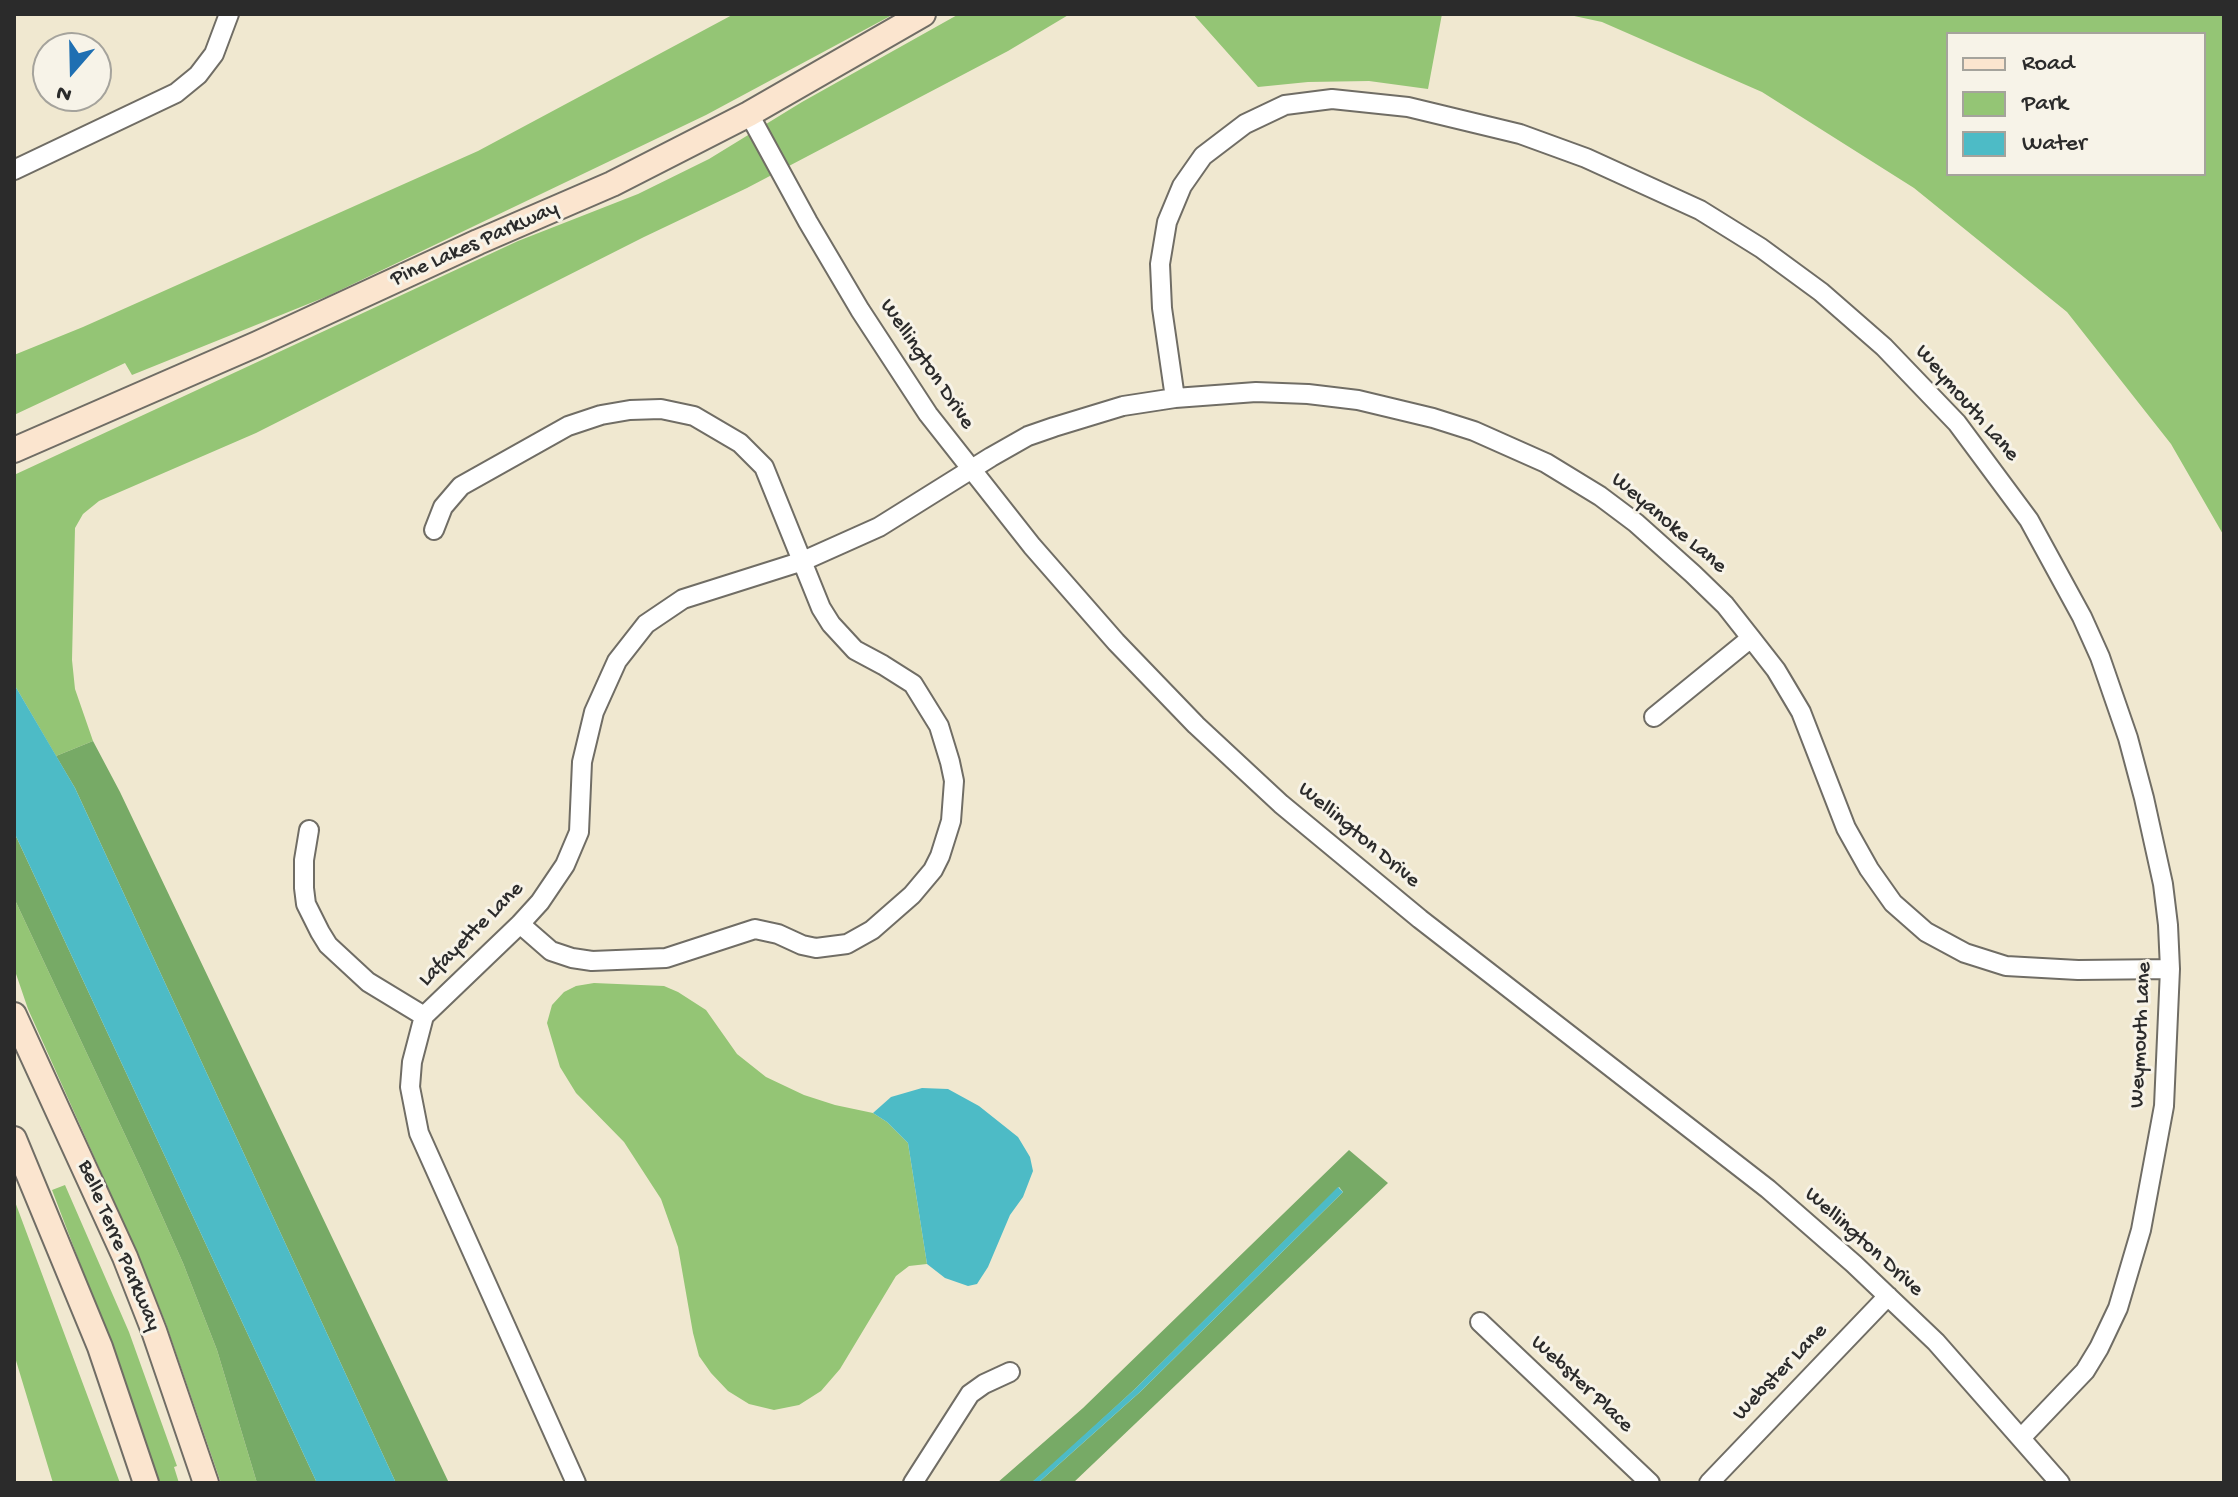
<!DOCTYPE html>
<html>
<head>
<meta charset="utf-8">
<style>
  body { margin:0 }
  #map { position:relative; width:2238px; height:1497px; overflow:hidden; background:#f0e8d0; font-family:"Gochi Hand",sans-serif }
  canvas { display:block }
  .frame { position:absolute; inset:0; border:16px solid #2b2b2b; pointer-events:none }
  .legend { position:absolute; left:1946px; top:32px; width:260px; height:144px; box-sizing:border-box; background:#f7f3e8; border:2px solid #a5a39c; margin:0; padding:10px 14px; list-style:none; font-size:24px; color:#2b2b2b }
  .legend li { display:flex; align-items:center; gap:16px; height:40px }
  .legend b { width:40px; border:2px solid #a5a39c }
  .north { position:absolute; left:32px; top:32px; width:80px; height:80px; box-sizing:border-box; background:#f7f3e8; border:2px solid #a5a39c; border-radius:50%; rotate:200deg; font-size:22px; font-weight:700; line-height:32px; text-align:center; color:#2b2b2b }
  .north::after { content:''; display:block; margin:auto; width:28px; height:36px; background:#1f6fb2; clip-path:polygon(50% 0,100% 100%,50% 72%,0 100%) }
</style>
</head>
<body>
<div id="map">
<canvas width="2238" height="1497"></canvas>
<div class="frame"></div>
<ul class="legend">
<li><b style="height:10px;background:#fbe5cf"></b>Road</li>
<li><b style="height:22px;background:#94c575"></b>Park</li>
<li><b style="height:22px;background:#4dbbc6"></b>Water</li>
</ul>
<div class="north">N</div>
</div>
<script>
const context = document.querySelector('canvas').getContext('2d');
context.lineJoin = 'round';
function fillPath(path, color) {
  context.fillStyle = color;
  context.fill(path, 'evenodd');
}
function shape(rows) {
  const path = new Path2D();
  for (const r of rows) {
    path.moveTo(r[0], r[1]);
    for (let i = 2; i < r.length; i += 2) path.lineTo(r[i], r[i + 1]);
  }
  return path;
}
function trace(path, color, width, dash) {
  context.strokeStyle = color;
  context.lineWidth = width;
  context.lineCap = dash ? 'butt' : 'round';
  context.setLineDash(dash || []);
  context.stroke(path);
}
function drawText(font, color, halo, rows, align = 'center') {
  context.font = font + ' "Gochi Hand",sans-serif';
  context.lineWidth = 6;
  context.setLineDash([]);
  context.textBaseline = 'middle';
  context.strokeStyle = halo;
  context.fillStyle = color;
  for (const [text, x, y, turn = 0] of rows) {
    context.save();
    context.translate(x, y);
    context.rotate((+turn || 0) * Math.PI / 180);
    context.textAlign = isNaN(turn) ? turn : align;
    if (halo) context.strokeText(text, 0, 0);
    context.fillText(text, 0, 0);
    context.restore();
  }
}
fillPath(shape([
  [734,14,894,14,706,115,328,296,132,375,125,363,14,415,14,355,83,327,478,151],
  [959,14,1070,14,1008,51,747,188,644,237,256,433,99,501,83,514,75,528,72,660,75,689,93,741,56,756,14,684,14,475,518,241,638,194,709,159,802,102],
  [1193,14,1442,14,1428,89,1369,81,1308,82,1258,87],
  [1565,14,2224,14,2224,536,2171,444,2067,312,1914,188,1762,92,1602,22],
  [1948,34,2204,34,2204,174,1948,174],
  [14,898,142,1171,183,1263,217,1350,257,1483,221,1483,166,1324,135,1248,28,1009,14,968],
  [594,983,664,986,678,992,706,1010,737,1054,766,1077,804,1095,835,1105,873,1113,887,1122,908,1143,927,1264,909,1266,896,1276,840,1369,821,1391,799,1405,774,1410,749,1404,728,1391,711,1373,699,1356,693,1333,678,1247,661,1199,624,1142,576,1093,560,1067,547,1023,552,1005,564,992,576,986],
  [65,1185,129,1332,177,1466,174,1467,179,1483,159,1483,111,1345,52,1190],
  [14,1199,120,1483,53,1483,14,1354]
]), '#94c575');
fillPath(shape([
  [93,741,120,792,449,1483,396,1483,75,788,56,756],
  [14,832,317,1483,257,1483,217,1350,183,1263,142,1171,14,898],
  [1349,1150,1388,1183,1073,1483,1038,1483,1140,1392,1343,1192,1339,1187,1136,1388,1046,1471,1031,1483,997,1483,1083,1408]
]), '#7a6');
fillPath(shape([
  [14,684,75,788,396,1483,317,1483,14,832],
  [922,1088,948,1089,979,1106,1018,1137,1030,1157,1033,1171,1023,1197,1010,1215,988,1267,977,1284,968,1286,945,1278,927,1264,908,1143,887,1122,873,1113,891,1097],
  [1338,1187,1343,1192,1140,1392,1038,1483,1031,1483,1136,1388]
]), '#4dbbc6');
const street = shape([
  [749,114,808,222,860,310,928,414,1032,546,1116,642,1196,725,1281,804,1420,919,1768,1189,1854,1264,1936,1342,2060,1483],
  [14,170,176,93,198,75,214,54,229,14],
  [1175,398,1162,308,1160,264,1167,222,1182,186,1203,156,1245,124,1285,105,1332,99,1408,107,1520,134,1586,158,1700,210,1761,248,1821,292,1884,347,1957,423,2029,520,2082,617,2100,657,2128,738,2144,798,2163,884,2168,925,2170,969,2164,1106,2141,1230,2118,1308,2099,1348,2085,1371,2021,1438],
  [434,530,443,507,461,486,568,426,601,415,630,410,661,409,694,416,740,443,764,467,821,608,831,624,855,650,883,665,913,684,939,726,950,762,954,781,951,821,940,856,933,870,912,895,872,930,847,944,816,948,802,945,778,934,755,929,666,958,592,961,572,958,551,951,520,924],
  [1654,717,1751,638],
  [309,830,304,860,304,888,306,904,320,932,328,945,368,982,424,1016],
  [1480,1322,1650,1483],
  [576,1483,419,1133,410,1087,412,1062,424,1016,520,924,540,902,565,865,579,832,582,762,594,712,617,661,646,624,683,599,803,561,879,527,991,457,1028,436,1054,427,1123,406,1175,398,1256,392,1308,394,1358,400,1433,418,1474,431,1546,463,1600,496,1636,523,1693,574,1725,605,1751,638,1776,670,1801,712,1846,828,1869,869,1893,903,1926,932,1965,953,2006,966,2078,970,2170,969],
  [913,1483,970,1394,984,1384,1010,1372],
  [1709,1483,1888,1296]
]);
const secondary = shape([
  [14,450,257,344,478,242,612,184,749,114,923,14],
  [14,1015,125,1257,154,1331,206,1483],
  [14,1139,100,1347,146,1483]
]);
trace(street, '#706d65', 22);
trace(secondary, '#706d65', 28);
trace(street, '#fff', 18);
trace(secondary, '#fbe5cf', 24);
drawText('22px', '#2b2b2b', '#f7f3e8', [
  ["Pine Lakes Parkway",475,245,-24],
  ["Wellington Drive",926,365,56],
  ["Weymouth Lane",1966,404,49],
  ["Weyanoke Lane",1668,524,40],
  ["Wellington Drive",1358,836,40],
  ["Lafayette Lane",472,935,-45],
  ["Weymouth Lane",2142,1035,-87],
  ["Wellington Drive",1863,1243,42],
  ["Belle Terre Parkway",118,1246,67],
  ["Webster Lane",1781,1373,-46],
  ["Webster Place",1581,1385,43]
]);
</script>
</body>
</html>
